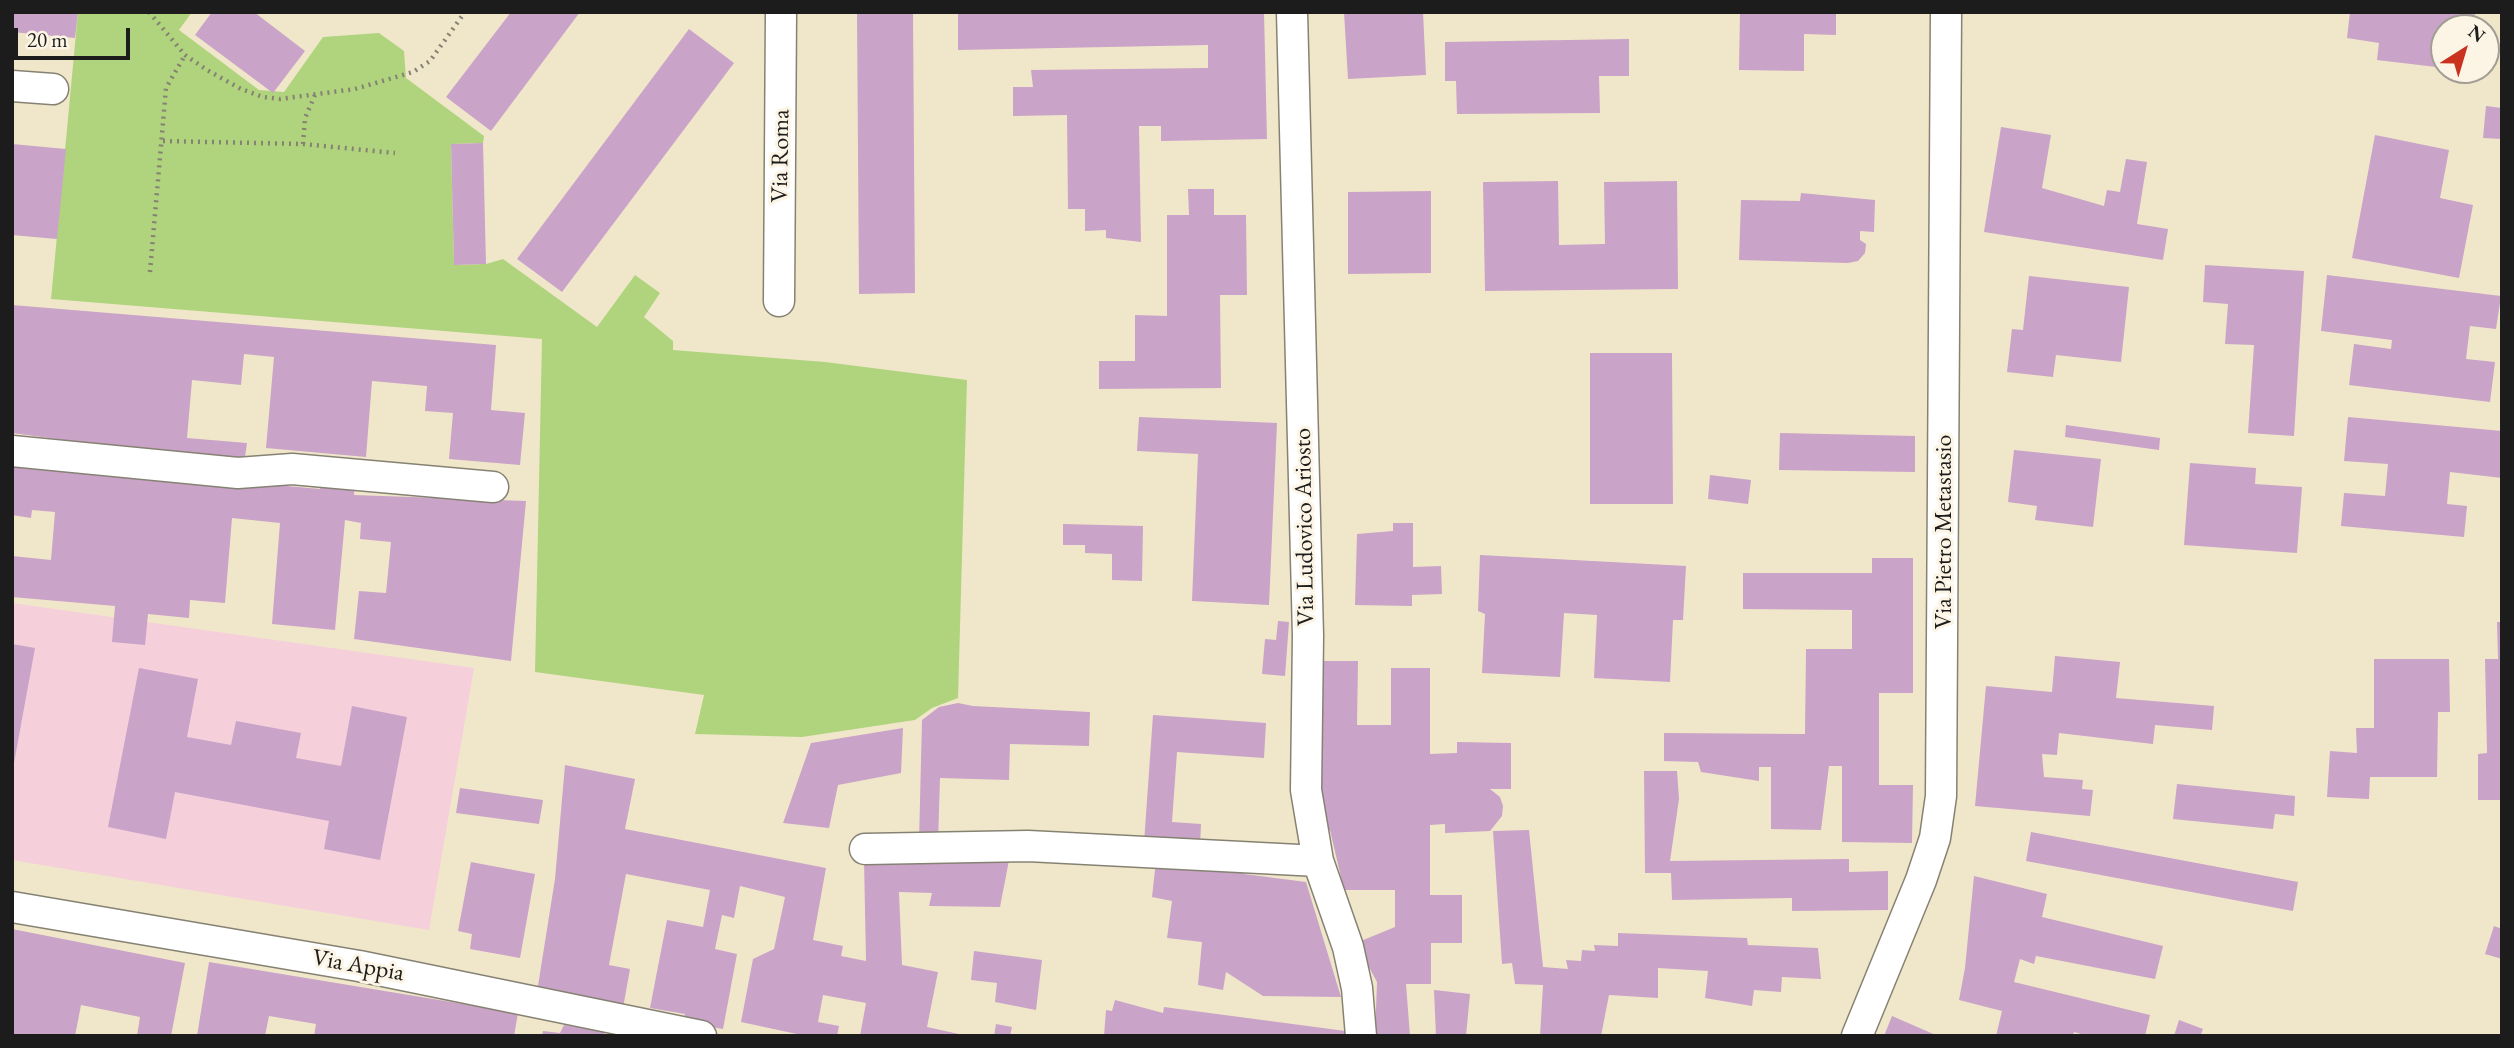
<!DOCTYPE html>
<html>
<head>
<meta charset="utf-8">
<style>
  body { margin:0 }
  #map { position:relative; width:2514px; height:1048px; overflow:hidden; background:#f0e7ca; font-family:"EB Garamond",serif }
  canvas { display:block }
  .frame { position:absolute; inset:0; border:14px solid #1c1c1c; pointer-events:none }
  .north { position:absolute; left:2430px; top:14px; width:70px; height:70px; box-sizing:border-box; background:#fcf5e5; border:2px solid #a29e95; border-radius:50%; rotate:37deg; font-size:19px; font-weight:700; line-height:28px; text-align:center; color:#1c1c1c }
  .north::after { content:''; display:block; margin:auto; width:24px; height:32px; background:#c8321e; clip-path:polygon(50% 0,100% 100%,50% 72%,0 100%) }
  .scale { position:absolute; left:14px; top:28px; width:116px; height:32px; box-sizing:border-box; border:4px solid #1c1c1c; border-top:0; padding-left:9px; font-size:21px; line-height:24px; white-space:nowrap; color:#1c1c1c; -webkit-text-stroke:5px #fcf5e5; paint-order:stroke }
</style>
</head>
<body>
<div id="map">
<canvas width="2514" height="1048"></canvas>
<div class="frame"></div>
<div class="north">N</div>
<div class="scale">20 m</div>
</div>
<script>
const context = document.querySelector('canvas').getContext('2d');
context.lineJoin = 'round';
function fillPath(path, color) {
  context.fillStyle = color;
  context.fill(path, 'evenodd');
}
function shape(rows) {
  const path = new Path2D();
  for (const r of rows) {
    path.moveTo(r[0], r[1]);
    for (let i = 2; i < r.length; i += 2) path.lineTo(r[i], r[i + 1]);
  }
  return path;
}
function trace(path, color, width, dash) {
  context.strokeStyle = color;
  context.lineWidth = width;
  context.lineCap = dash ? 'butt' : 'round';
  context.setLineDash(dash || []);
  context.stroke(path);
}
function drawText(font, color, halo, rows, align = 'center') {
  context.font = font + ' "EB Garamond",serif';
  context.lineWidth = 6;
  context.setLineDash([]);
  context.textBaseline = 'middle';
  context.strokeStyle = halo;
  context.fillStyle = color;
  for (const [text, x, y, turn = 0] of rows) {
    context.save();
    context.translate(x, y);
    context.rotate((+turn || 0) * Math.PI / 180);
    context.textAlign = isNaN(turn) ? turn : align;
    if (halo) context.strokeText(text, 0, 0);
    context.fillText(text, 0, 0);
    context.restore();
  }
}
fillPath(shape([
  [12,603,474,668,429,930,12,860]
]), '#f5cfda');
fillPath(shape([
  [78,12,192,12,179,30,259,90,284,92,323,37,379,33,404,51,406,78,484,136,483,143,451,144,454,265,486,264,503,259,597,327,635,275,660,293,644,317,673,341,673,350,825,362,967,380,958,698,932,708,915,720,802,737,695,734,704,695,535,672,542,339,51,299]
]), '#b0d47d');
fillPath(shape([
  [12,12,78,12,75,38,12,32],
  [212,12,254,12,305,51,273,93,195,35],
  [511,12,580,12,491,131,446,97],
  [857,12,913,12,915,293,859,294],
  [958,12,1264,12,1267,139,1161,141,1161,126,1139,126,1141,242,1106,238,1106,230,1085,231,1085,209,1068,209,1067,115,1013,116,1013,87,1033,87,1031,70,1208,68,1208,45,958,50],
  [1344,12,1423,12,1426,75,1348,79],
  [1740,12,1836,12,1836,35,1804,34,1804,71,1739,70],
  [2350,12,2475,12,2473,28,2444,28,2444,59,2437,58,2436,67,2377,60,2379,43,2347,38],
  [689,29,734,63,562,292,517,259],
  [1629,39,1629,76,1599,76,1600,113,1457,114,1456,81,1445,81,1445,42],
  [2486,106,2502,108,2502,139,2483,138],
  [2001,127,2051,135,2042,188,2104,206,2107,190,2120,192,2126,159,2147,162,2137,224,2168,229,2163,260,1984,232],
  [2375,135,2449,150,2440,198,2473,205,2459,278,2352,258],
  [483,143,486,264,454,265,451,144],
  [12,144,66,149,57,239,12,235],
  [1558,181,1559,245,1605,244,1604,182,1677,181,1678,289,1485,291,1483,182],
  [1188,189,1214,189,1214,215,1246,215,1247,295,1220,295,1221,388,1099,389,1099,361,1135,361,1135,315,1167,316,1167,215,1189,215],
  [1431,191,1431,273,1348,274,1348,192],
  [1801,193,1875,200,1874,232,1860,231,1860,240,1866,244,1865,253,1858,261,1848,263,1739,260,1741,200,1800,201],
  [2205,265,2304,271,2294,436,2248,433,2254,345,2225,344,2228,304,2203,302],
  [2327,275,2501,296,2496,329,2470,326,2466,359,2495,362,2490,402,2349,385,2354,344,2391,349,2392,340,2321,331],
  [2029,276,2129,287,2121,362,2056,355,2053,377,2007,372,2012,329,2023,330],
  [12,305,496,345,491,410,525,413,520,465,449,459,453,413,425,411,427,386,372,381,366,457,266,448,274,357,244,354,241,385,192,380,187,438,247,443,244,464,12,433],
  [1590,353,1672,353,1673,504,1590,504],
  [1139,417,1277,423,1269,605,1192,601,1198,454,1137,451],
  [2348,417,2502,431,2502,478,2450,472,2447,504,2467,506,2464,537,2341,526,2344,493,2385,496,2388,464,2344,461],
  [2066,425,2160,438,2159,450,2065,437],
  [1780,433,1915,436,1915,472,1779,470],
  [2014,450,2101,459,2093,527,2035,520,2037,506,2008,502],
  [12,461,320,489,321,481,355,484,354,495,526,501,511,661,354,639,359,591,386,593,391,542,360,539,361,523,345,520,335,630,272,624,280,523,232,518,225,603,190,600,189,618,148,614,145,645,112,642,115,606,12,597,12,556,51,560,55,512,32,510,31,518,12,515],
  [2190,463,2256,468,2255,484,2302,487,2297,553,2184,545],
  [1710,475,1751,480,1748,504,1708,499],
  [1393,523,1413,523,1413,567,1441,566,1442,594,1412,595,1412,606,1355,605,1357,534,1393,531],
  [1063,524,1143,526,1142,581,1112,580,1112,554,1085,553,1085,545,1063,545],
  [1480,555,1686,566,1683,620,1673,620,1670,682,1594,678,1597,615,1564,613,1560,677,1482,673,1485,614,1478,611],
  [1872,558,1913,558,1913,693,1879,693,1879,785,1913,785,1912,843,1842,842,1842,766,1829,766,1821,830,1771,829,1771,767,1759,767,1759,781,1701,772,1698,762,1664,761,1664,733,1805,734,1806,649,1852,649,1852,610,1743,609,1743,573,1872,573],
  [1278,621,1289,622,1285,676,1262,674,1265,639,1276,640],
  [2497,622,2502,622,2502,800,2478,800,2478,754,2487,753,2485,659,2498,659],
  [12,644,35,648,14,763,12,763],
  [2055,656,2120,662,2116,698,2214,706,2212,730,2155,725,2153,744,2059,733,2057,755,2042,754,2044,777,2083,780,2082,789,2093,790,2090,816,1975,806,1986,686,2052,692],
  [2374,659,2449,659,2450,712,2438,712,2437,777,2370,777,2369,799,2327,797,2330,751,2357,753,2356,728,2374,728],
  [1320,661,1358,661,1357,725,1391,725,1391,668,1430,668,1430,754,1457,753,1457,742,1511,743,1511,789,1490,789,1500,797,1503,806,1502,816,1490,831,1445,833,1445,824,1430,825,1430,895,1462,895,1462,943,1431,943,1431,984,1406,984,1410,1036,1375,1036,1377,982,1356,943,1395,927,1395,890,1344,890,1330,830,1320,830],
  [139,668,198,679,187,737,231,745,236,721,301,733,296,758,341,766,352,706,407,717,380,860,324,849,329,821,175,792,166,839,108,827],
  [958,703,973,706,1090,712,1089,746,1010,744,1009,780,940,778,938,842,919,842,922,720,939,707],
  [1153,715,1266,723,1264,758,1177,752,1172,822,1201,824,1200,847,1144,843],
  [903,728,901,773,838,785,829,828,783,823,811,743],
  [565,765,635,779,625,829,826,868,813,940,843,946,841,956,866,961,864,859,1010,855,1000,907,929,906,932,893,899,892,902,965,938,972,927,1027,968,1036,860,1036,866,1003,823,995,818,1022,839,1026,837,1036,806,1036,741,1022,753,959,774,949,785,897,740,886,734,918,722,915,715,949,737,954,723,1029,683,1022,685,1014,650,1008,667,920,703,927,710,890,626,874,609,965,630,969,623,1008,537,992,555,879],
  [1644,771,1677,771,1679,799,1670,861,1849,859,1849,872,1888,871,1888,910,1792,911,1792,898,1672,900,1671,873,1645,873],
  [2177,784,2295,796,2294,816,2275,814,2273,829,2173,819],
  [460,788,543,800,539,824,456,813],
  [1529,830,1543,967,1568,969,1566,960,1581,961,1582,950,1595,951,1594,945,1618,946,1618,933,1747,938,1748,945,1818,948,1821,979,1782,977,1781,992,1754,990,1752,1006,1705,998,1708,971,1658,968,1658,998,1609,995,1601,1036,1540,1036,1543,985,1515,984,1512,963,1502,964,1493,831],
  [2031,832,2298,882,2293,911,2026,861],
  [1156,861,1240,863,1244,874,1306,882,1341,997,1263,996,1226,972,1223,990,1198,985,1202,942,1167,938,1172,901,1152,897],
  [471,862,535,874,520,958,470,949,472,934,458,931],
  [1974,876,2047,894,2042,917,2163,946,2155,979,2036,956,2034,964,2020,959,2014,982,2150,1015,2145,1036,2088,1036,2074,1032,2073,1036,1996,1036,2002,1011,1959,1000,1965,968],
  [2494,926,2502,929,2502,959,2485,954],
  [12,929,185,963,171,1036,137,1036,140,1017,81,1005,75,1036,12,1036],
  [974,951,1042,960,1036,1010,995,1002,997,983,971,980],
  [209,962,518,1013,514,1036,314,1036,316,1024,269,1016,265,1036,197,1036],
  [1434,990,1470,994,1466,1036,1436,1036],
  [1115,1000,1163,1013,1164,1007,1353,1032,1352,1036,1104,1036,1106,1010,1112,1011],
  [1892,1016,1938,1036,1884,1036],
  [2179,1020,2203,1029,2200,1036,2174,1036],
  [996,1024,1012,1027,1010,1036,994,1036],
  [564,1025,605,1031,604,1036,542,1036,543,1031,560,1033]
]), '#caa3c8');
const minor = shape([
  [1292,12,1308,636,1306,790,1318,861,1348,947,1357,988,1361,1036],
  [12,86,53,89],
  [779,301,781,12],
  [12,451,238,473,292,469,493,487],
  [865,849,1028,846,1318,861],
  [12,907,359,966,701,1036],
  [1857,1036,1921,880,1935,838,1941,796,1946,12]
]);
trace(minor, '#868273', 33);
trace(shape([
  [149,12,185,55,207,70,241,89,263,97,280,99,355,89,413,72,430,61,465,12],
  [163,141,303,144,395,153],
  [303,144,305,118,315,95],
  [150,272,166,88,185,55]
]), '#868273', 4.5, [2, 5]);
trace(minor, '#fff', 30);
drawText('24px', '#1c1c1c', '#fcf5e5', [
  ["Via Roma",781,156,-89],
  ["Via Ludovico Ariosto",1305,527,-91],
  ["Via Pietro Metastasio",1944,532,-90],
  ["Via Appia",358,966,10]
]);
</script>
</body>
</html>
